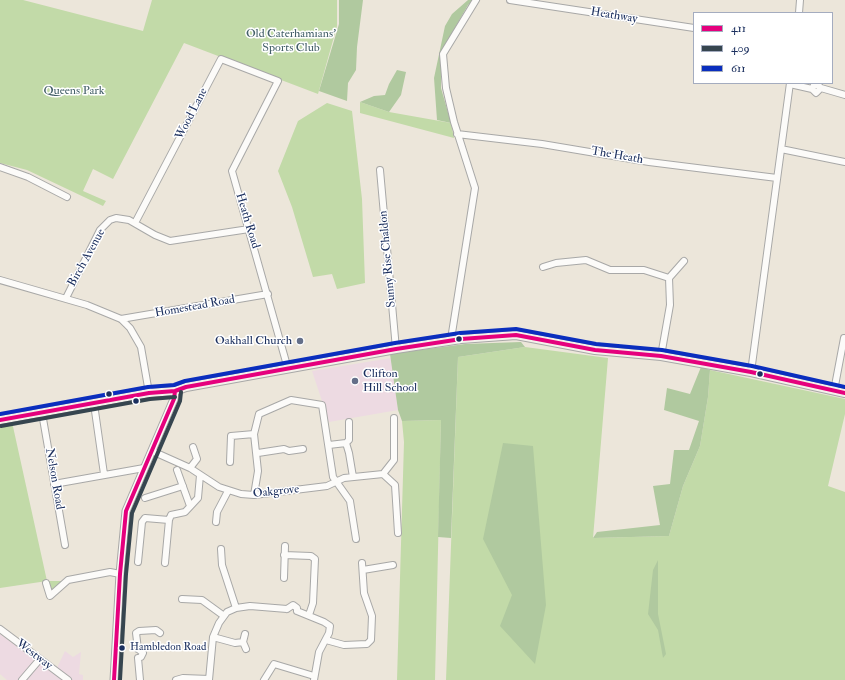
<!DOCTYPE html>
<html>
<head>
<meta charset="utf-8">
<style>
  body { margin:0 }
  #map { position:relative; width:845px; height:680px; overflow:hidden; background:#ece6da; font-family:"IM FELL Double Pica",serif }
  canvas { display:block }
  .legend { position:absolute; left:693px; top:12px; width:140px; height:72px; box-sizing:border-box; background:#fff; border:1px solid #a4acbf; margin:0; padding:5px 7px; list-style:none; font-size:12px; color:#1b2f5e }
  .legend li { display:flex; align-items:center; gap:8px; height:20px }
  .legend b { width:20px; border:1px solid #a4acbf }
</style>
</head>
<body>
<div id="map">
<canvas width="845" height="680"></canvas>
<ul class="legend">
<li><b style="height:5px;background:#e5007d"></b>411</li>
<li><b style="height:5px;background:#36454f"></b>409</li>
<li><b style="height:5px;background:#0a2ebe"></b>611</li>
</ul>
</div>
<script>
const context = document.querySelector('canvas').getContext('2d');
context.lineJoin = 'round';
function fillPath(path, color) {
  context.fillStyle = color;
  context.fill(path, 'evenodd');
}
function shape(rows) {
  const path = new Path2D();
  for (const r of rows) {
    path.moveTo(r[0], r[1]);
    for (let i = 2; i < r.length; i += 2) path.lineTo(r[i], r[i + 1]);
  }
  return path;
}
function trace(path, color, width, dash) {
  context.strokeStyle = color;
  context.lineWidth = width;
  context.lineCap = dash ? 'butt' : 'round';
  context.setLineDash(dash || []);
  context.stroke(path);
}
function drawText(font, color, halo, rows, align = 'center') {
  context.font = font + ' "IM FELL Double Pica",serif';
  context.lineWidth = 3;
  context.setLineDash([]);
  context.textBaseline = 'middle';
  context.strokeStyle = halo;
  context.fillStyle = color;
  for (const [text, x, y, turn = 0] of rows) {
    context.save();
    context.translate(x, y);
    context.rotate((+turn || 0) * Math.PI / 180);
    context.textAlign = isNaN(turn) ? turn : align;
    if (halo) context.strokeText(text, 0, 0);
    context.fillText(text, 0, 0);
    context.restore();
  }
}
fillPath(shape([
  [391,358,398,410,329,422,312,371],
  [0,634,54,674,65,651,73,657,81,652,79,674,83,675,83,680,7,680,0,674]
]), '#eddae2');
fillPath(shape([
  [0,0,23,0,143,31,152,0,337,0,337,26,318,94,184,43,113,179,93,169,83,191,106,201,103,206,27,170,0,163],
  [360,102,389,112,451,123,454,138,360,113],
  [327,103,352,111,362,199,365,283,337,289,332,274,313,277,292,207,278,171,298,121],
  [525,347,608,358,593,538,669,536,683,486,700,446,708,397,710,370,845,399,845,414,828,486,845,492,845,680,446,680,458,357],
  [441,420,435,680,397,680,404,442,402,421],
  [12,422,47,581,64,581,52,592,47,581,0,588,0,424]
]), '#c2daa8');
fillPath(shape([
  [339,0,363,0,357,47,356,70,348,83,347,101,319,91,339,24],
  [468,0,474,0,468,5,444,47,441,63,441,88,451,123,437,120,434,78,445,26,452,14],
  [397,70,406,72,401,95,389,112,360,102,374,96,385,95,389,84],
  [521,342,525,347,458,357,451,538,438,537,441,420,402,421,398,410,390,354,465,344],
  [701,367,710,370,708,397,700,446,683,486,669,536,593,538,597,532,660,525,653,486,670,484,674,450,689,450,699,421,664,410,667,388,690,394],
  [503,443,533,446,546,605,535,664,500,626,512,595,483,539],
  [658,560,658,614,666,654,663,658,658,630,648,614,653,570]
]), '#b0c99f');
const minor = shape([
  [510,0,694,28],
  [799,13,800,0],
  [790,84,812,89],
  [821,88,816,93,812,89,814,85,818,85,821,88,845,95],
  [457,134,542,144,649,162,777,178],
  [781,149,845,162],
  [0,167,28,177,67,197],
  [380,170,396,349],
  [135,223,221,59,278,81,232,171,288,369],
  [543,267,556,263,586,260,610,270,644,270,669,278,670,305,661,356],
  [669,278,684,261],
  [0,280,87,305,121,319,130,328,141,347,149,393],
  [66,298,100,230,110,220,116,218,129,220,155,235,170,241,249,229],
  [121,319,268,294],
  [453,340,452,333,475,188,454,122,446,88,443,54,476,0],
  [751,372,790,83],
  [834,391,844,338],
  [94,404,104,474],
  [42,413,65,545],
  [394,418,394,460,383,474,395,485,398,533],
  [346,443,349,453,353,477],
  [329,445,346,443,349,440,349,422],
  [152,451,190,468,219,487,241,494,254,495,327,486,344,478,383,474],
  [258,453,284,449,289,451,303,449],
  [230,462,231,436,254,434],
  [190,468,197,459,193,447],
  [177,470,190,506],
  [54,484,144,468],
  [254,495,258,471,254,434,259,414,291,400,322,405,333,477,350,501,356,539],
  [145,498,183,486],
  [216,522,217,512,228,491],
  [221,549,222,565,236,608],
  [284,555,311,556,315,559,313,603,309,615],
  [138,562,142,522,145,518,169,520],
  [165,563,169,520,171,515,185,512,198,498,200,475],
  [363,570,393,565],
  [284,578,285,546],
  [46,583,50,596,68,580,110,572,120,574],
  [182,599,202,600,224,616],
  [287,609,293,605,297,608,297,611],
  [297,611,324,622,330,626,329,633,319,652,314,680],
  [0,629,68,680],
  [245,634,243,642,246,649],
  [213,637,235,643,243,642],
  [326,640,344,645,367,644,371,640,372,616,364,593,362,563],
  [138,649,136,633,139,631,156,630,160,633],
  [138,658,140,680],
  [138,658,141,657,143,653,138,649],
  [22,680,40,659],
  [176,680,183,678,209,679],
  [209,680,213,637,219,623,227,612,236,608,250,606,287,609],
  [264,680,274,664,314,676]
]);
const tertiary = shape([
  [114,680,120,574,126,511,174,399,175,391]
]);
const secondary = shape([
  [0,420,149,393,175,391,186,387,396,349,461,339,516,335,595,350,661,356,751,372,845,393]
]);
trace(minor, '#a8a8a7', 8);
trace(tertiary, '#a8a8a7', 9);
trace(secondary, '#a8a8a7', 10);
trace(minor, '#fcfbf9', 6);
trace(tertiary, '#fcfbf9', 7);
trace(secondary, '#f4f1eb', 8);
trace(shape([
  [0,420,149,393,175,391,186,387,396,349,461,339,516,335,595,350,661,356,751,372,845,393],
  [114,680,120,574,126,511,174,399,175,391]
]), '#e5007d', 4);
trace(shape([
  [1,426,150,399,175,397],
  [120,680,126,574,132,513,180,401,181,392]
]), '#36454f', 4);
trace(shape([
  [0,414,148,387,174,385,185,381,395,343,460,333,516,329,596,344,662,350,752,366,845,387]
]), '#0a2ebe', 4);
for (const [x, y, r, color] of [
  [459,339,3.5,"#1b2f5e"],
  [300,341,4,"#646f89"],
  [760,374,3.5,"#1b2f5e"],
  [355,381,4,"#646f89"],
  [109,394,3.5,"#1b2f5e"],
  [136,401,3.5,"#1b2f5e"],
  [122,648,3.5,"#1b2f5e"]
]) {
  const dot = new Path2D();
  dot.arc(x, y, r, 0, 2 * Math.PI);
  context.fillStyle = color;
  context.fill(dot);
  trace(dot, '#fff', 1.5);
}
drawText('11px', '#1b2f5e', '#fff', [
  ["Hambledon Road",130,648]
], 'left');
drawText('12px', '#1b2f5e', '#fff', [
  ["Heathway",614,16,9],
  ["Wood Lane",192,114,-63],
  ["The Heath",617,156,10],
  ["Heath Road",247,221,73],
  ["Birch Avenue",87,258,-61],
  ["Sunny Rise Chaldon",388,259,-95],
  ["Homestead Road",195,307,-10],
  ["Nelson Road",54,479,80],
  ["Oakgrove",276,492,-6],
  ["Westway",34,655,37]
]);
drawText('12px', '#435f68', '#fff', [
  ["Old Caterhamians'",291,34],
  ["Sports Club",291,48],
  ["Queens Park",74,91]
]);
drawText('12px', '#1b2f5e', '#fff', [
  ["Oakhall Church",292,341],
  ["Clifton",363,374,"left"],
  ["Hill School",363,388,"left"]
], 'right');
</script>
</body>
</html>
